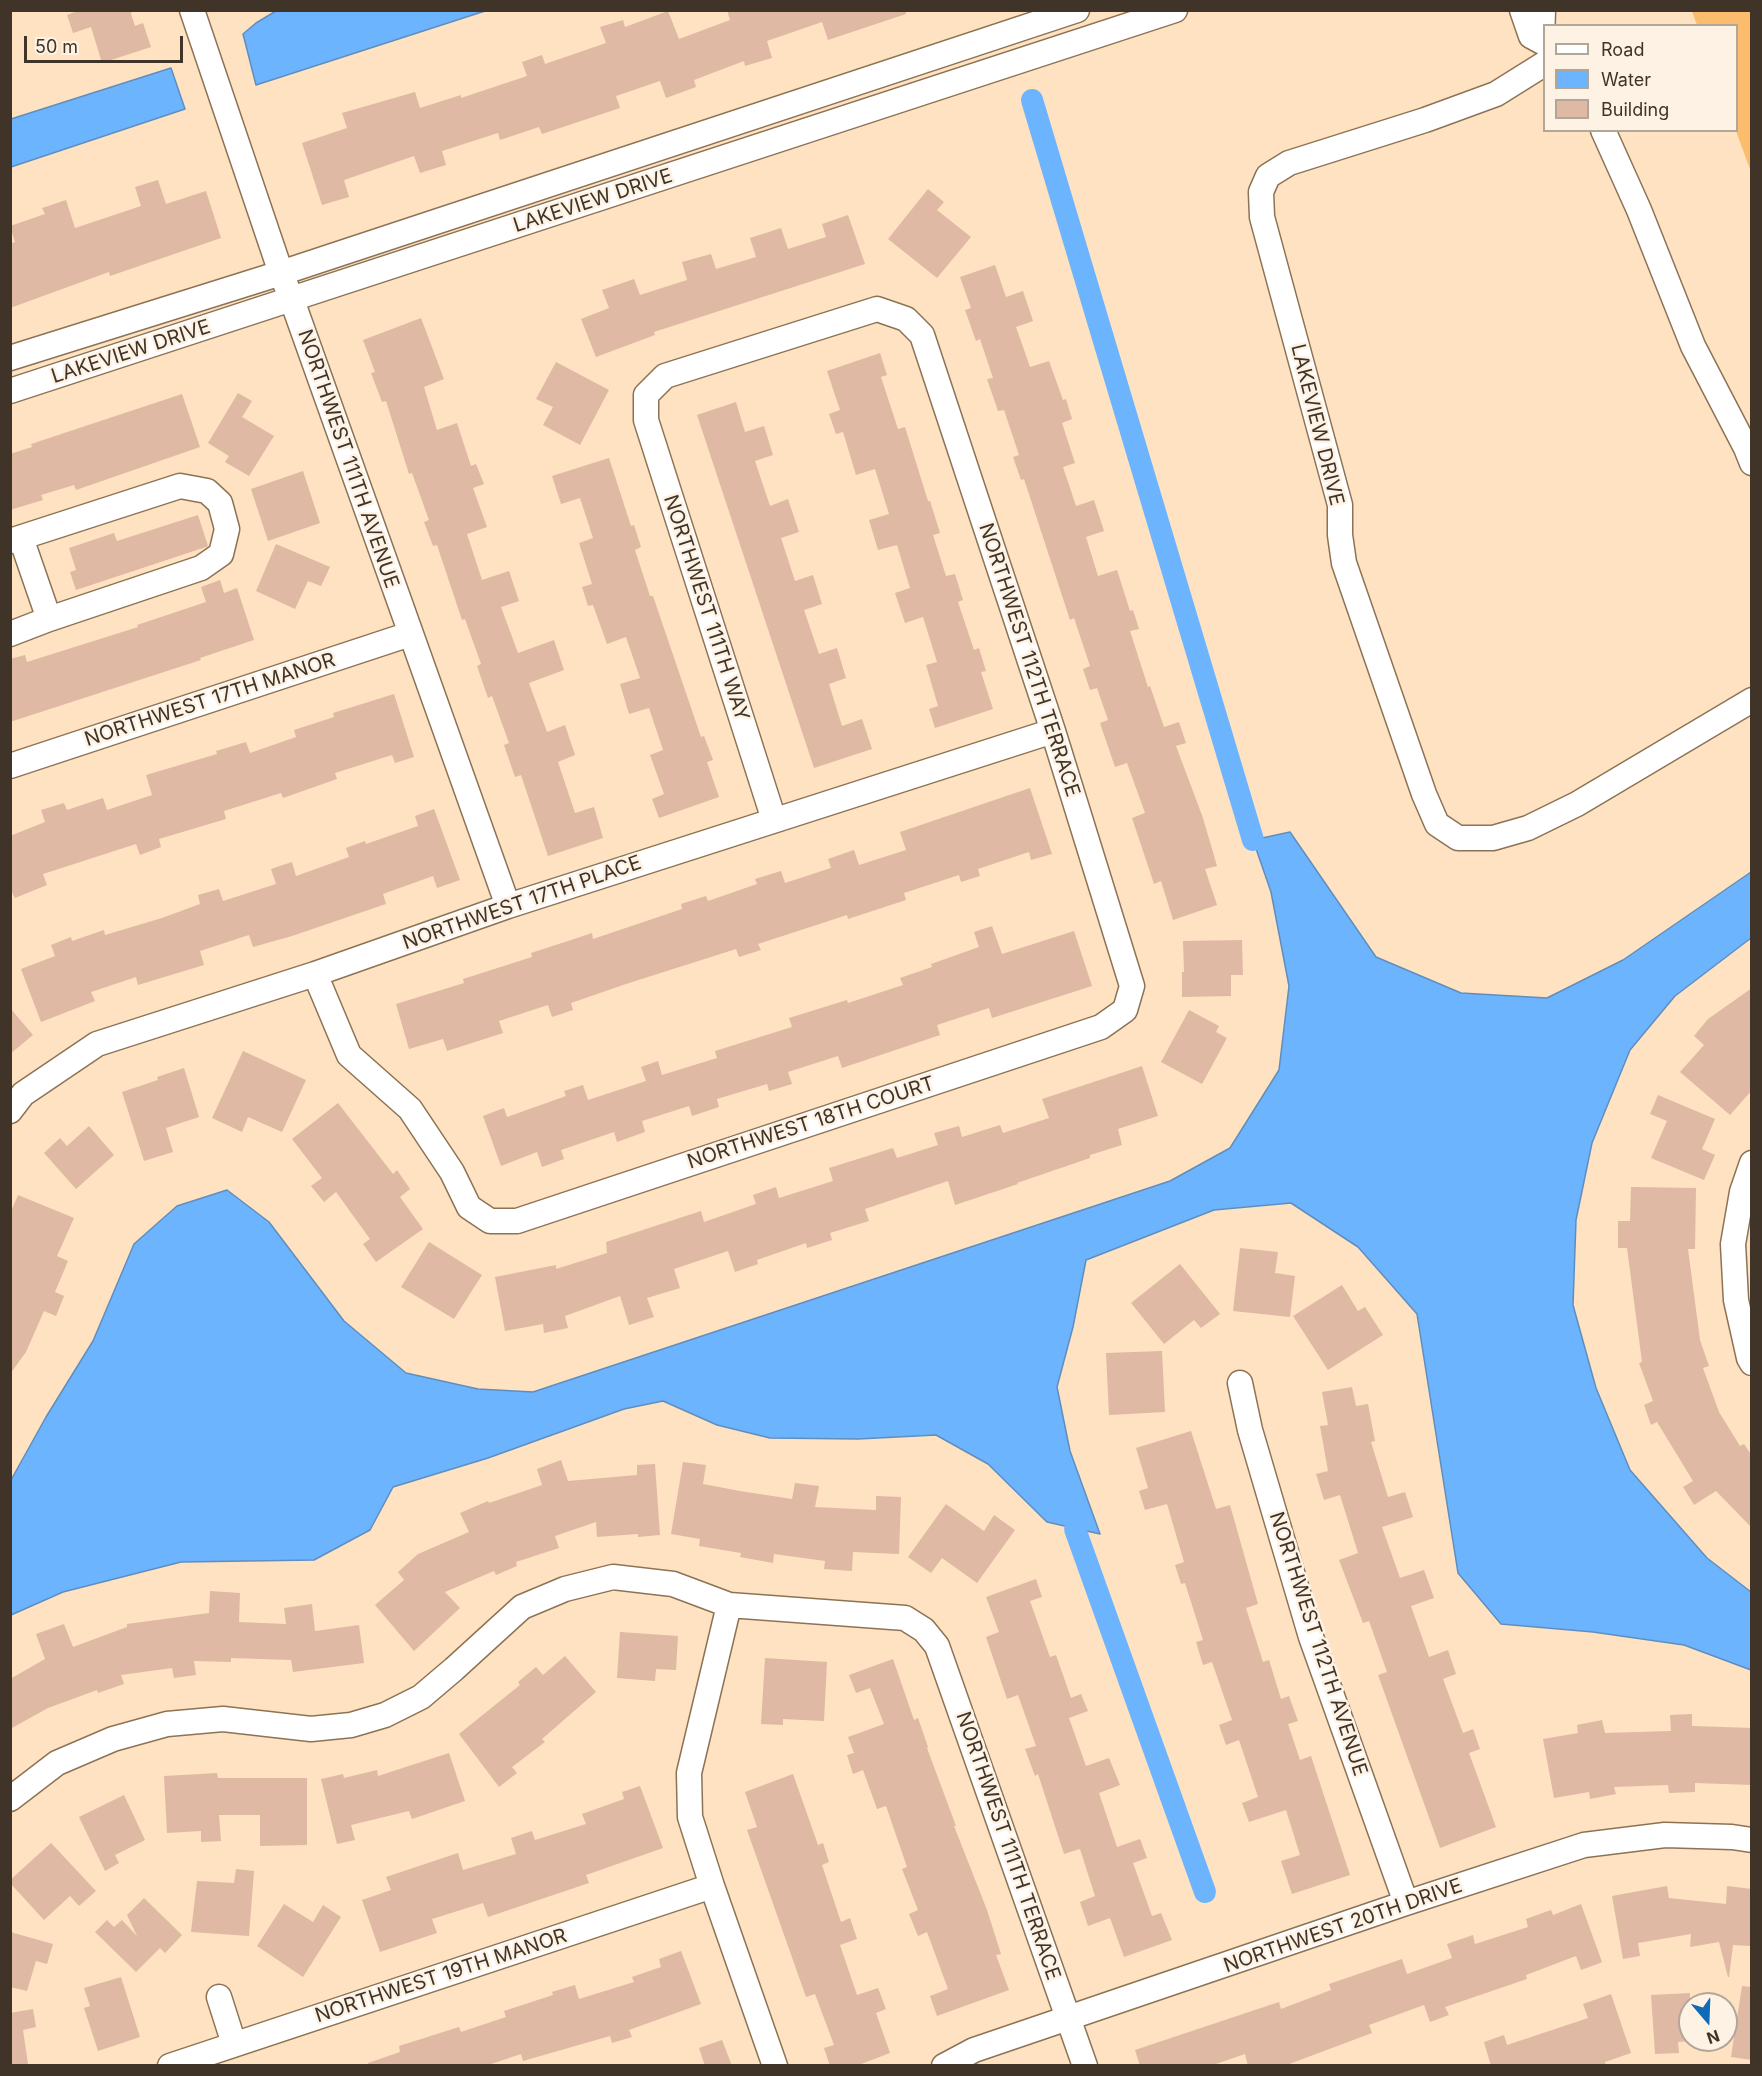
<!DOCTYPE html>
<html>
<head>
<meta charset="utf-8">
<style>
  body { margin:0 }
  #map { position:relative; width:1762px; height:2076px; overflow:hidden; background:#fee2c1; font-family:Inter,sans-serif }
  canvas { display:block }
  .frame { position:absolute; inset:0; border:12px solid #3f3427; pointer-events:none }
  .legend { position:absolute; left:1543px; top:24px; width:195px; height:108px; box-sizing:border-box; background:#fef2e5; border:2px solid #b2a699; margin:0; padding:8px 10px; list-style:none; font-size:18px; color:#3f3427 }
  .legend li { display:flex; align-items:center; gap:12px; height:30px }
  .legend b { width:30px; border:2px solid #b2a699 }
  .north { position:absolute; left:1678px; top:1992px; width:60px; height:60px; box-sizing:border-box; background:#fef2e5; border:2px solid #b2a699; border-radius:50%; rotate:161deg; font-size:16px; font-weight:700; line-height:24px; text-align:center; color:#3f3427 }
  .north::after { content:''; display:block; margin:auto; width:21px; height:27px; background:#0f6ab7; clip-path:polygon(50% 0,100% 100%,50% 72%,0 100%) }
  .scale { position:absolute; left:24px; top:36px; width:159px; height:27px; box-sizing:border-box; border:3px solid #3f3427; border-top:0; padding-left:8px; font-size:18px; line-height:21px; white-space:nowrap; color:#3f3427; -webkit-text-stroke:4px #fef2e5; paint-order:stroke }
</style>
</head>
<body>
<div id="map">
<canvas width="1762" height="2076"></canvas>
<div class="frame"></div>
<ul class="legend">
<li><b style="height:8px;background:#fff"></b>Road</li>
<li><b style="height:16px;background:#6db4ff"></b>Water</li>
<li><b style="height:16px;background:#dfb9a3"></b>Building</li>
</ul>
<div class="north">N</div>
<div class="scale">50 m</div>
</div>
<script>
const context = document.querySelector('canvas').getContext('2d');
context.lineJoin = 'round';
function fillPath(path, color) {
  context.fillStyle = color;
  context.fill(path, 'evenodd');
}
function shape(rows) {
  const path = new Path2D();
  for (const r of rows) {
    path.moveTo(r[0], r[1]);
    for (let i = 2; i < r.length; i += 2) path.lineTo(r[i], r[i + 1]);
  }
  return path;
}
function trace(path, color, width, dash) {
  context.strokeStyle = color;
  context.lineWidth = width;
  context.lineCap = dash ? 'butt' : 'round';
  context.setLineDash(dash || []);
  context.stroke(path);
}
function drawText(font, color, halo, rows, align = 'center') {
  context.font = font + ' Inter,sans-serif';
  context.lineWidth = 5;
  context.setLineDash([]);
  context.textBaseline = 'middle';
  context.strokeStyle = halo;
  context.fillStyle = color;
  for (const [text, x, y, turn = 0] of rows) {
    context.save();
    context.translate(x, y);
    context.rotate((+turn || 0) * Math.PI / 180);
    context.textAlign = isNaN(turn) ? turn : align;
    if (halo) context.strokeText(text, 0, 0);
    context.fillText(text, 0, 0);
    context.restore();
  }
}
fillPath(shape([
  [1692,11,1751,11,1751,172,1736,131,1736,26,1697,25]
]), '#fcbc6d');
const water = shape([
  [276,11,276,10,485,11,256,85,243,34,256,23,276,11],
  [171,68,185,109,11,167,11,119,171,68],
  [1290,832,1376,957,1461,993,1547,998,1623,960,1751,872,1751,938,1675,996,1630,1050,1592,1143,1576,1220,1573,1305,1596,1388,1630,1470,1707,1558,1751,1592,1751,1670,1684,1645,1593,1632,1501,1624,1458,1573,1417,1314,1358,1247,1291,1203,1214,1210,1086,1260,1073,1327,1057,1387,1070,1451,1100,1534,1047,1522,988,1464,936,1435,858,1439,770,1438,717,1425,663,1401,624,1409,488,1458,393,1487,370,1530,314,1560,181,1562,63,1592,11,1615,11,1480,46,1417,93,1341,134,1244,177,1206,227,1190,269,1222,344,1321,406,1373,478,1389,533,1392,1170,1181,1230,1148,1279,1070,1289,986,1271,892,1253,840,1290,832]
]);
fillPath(water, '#6db4ff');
trace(water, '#5f8ebe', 1.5);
trace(shape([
  [1032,100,1253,840],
  [1075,1529,1205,1892]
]), '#6db4ff', 22);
fillPath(shape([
  [80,10,132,10,131,14,135,26,143,23,151,47,102,63,91,27,73,33,67,15],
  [727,10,906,10,906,14,828,40,822,22,767,41,772,58,745,66,744,61,694,80,696,87,666,98,660,81,616,96,620,108,542,134,539,127,500,140,498,133,442,151,446,165,420,173,414,156,344,180,349,197,322,205,302,143,347,128,342,113,415,92,420,108,461,95,461,98,527,76,522,62,542,55,545,64,606,43,600,27,623,20,625,27,668,11,679,39,730,20],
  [158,180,166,204,206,191,221,238,110,276,109,272,10,308,10,244,15,242,10,226,45,214,42,208,66,200,75,228,141,206,135,187],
  [928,189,944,202,937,210,971,237,937,278,888,239],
  [848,215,865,264,654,332,655,335,596,357,581,319,609,308,602,290,634,279,640,295,687,280,682,262,711,254,716,269,756,257,750,238,781,228,788,249,826,237,822,224],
  [995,265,1006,297,1023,291,1033,321,1016,327,1030,367,1049,361,1063,400,1066,399,1072,419,1062,423,1075,463,1063,467,1076,506,1094,500,1104,531,1086,537,1098,576,1117,570,1130,611,1133,610,1139,629,1130,631,1148,687,1150,686,1164,727,1179,722,1186,743,1176,746,1203,818,1217,866,1205,869,1217,905,1173,920,1161,881,1154,884,1132,818,1145,813,1127,763,1115,767,1100,723,1108,720,1097,688,1090,690,1083,669,1090,666,1074,618,1070,620,1024,479,1021,480,1013,457,1019,455,1004,410,998,411,987,379,993,378,980,339,976,341,965,310,971,308,960,277],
  [421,318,444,379,424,387,437,430,457,423,471,466,476,464,484,484,473,488,487,527,467,534,482,580,509,571,519,601,501,607,518,653,554,640,564,670,529,683,547,732,565,725,575,755,558,762,575,813,594,807,603,838,548,856,521,775,515,777,504,745,509,743,492,696,488,698,477,666,481,664,465,619,462,620,437,545,433,546,424,522,429,520,412,473,409,474,386,401,382,402,371,373,375,372,363,340],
  [880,353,887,375,881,377,898,429,905,427,928,501,930,501,940,533,933,535,946,576,955,574,963,600,958,602,974,650,979,648,986,671,981,672,993,709,935,728,929,709,938,706,926,665,937,662,923,617,905,623,895,593,910,588,897,545,878,550,869,520,889,514,875,469,856,475,843,432,836,434,829,414,840,410,827,371],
  [556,362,609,390,580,445,543,425,553,407,536,399],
  [238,393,252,401,242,417,274,436,249,476,225,462,229,456,208,443],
  [182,394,200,447,76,490,74,485,41,495,43,500,10,510,10,454,32,447,31,444],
  [736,402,745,432,764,426,773,455,755,461,770,506,788,499,799,532,781,538,795,581,813,575,822,604,804,610,819,654,837,648,846,678,829,684,842,726,862,719,872,749,814,768,697,415],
  [609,458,631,526,634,525,641,547,635,550,650,596,653,596,701,737,704,736,713,760,707,762,719,797,659,818,652,799,664,794,650,755,663,750,649,708,629,714,620,684,640,678,626,637,607,644,593,605,588,606,582,587,592,584,579,543,593,538,580,498,561,504,552,476],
  [303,471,320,523,268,541,251,489],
  [198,515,208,546,206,547,76,590,70,572,76,570,69,548,114,533,117,541],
  [276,544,330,567,321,586,308,581,295,609,256,591],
  [220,580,224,593,237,588,254,640,200,658,201,660,10,722,10,659,25,655,27,662,138,627,137,625,206,602,201,587],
  [394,694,414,757,395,763,392,755,335,773,337,779,283,798,281,793,224,811,226,819,159,839,161,847,140,855,136,844,43,874,47,885,15,898,10,888,10,836,45,822,41,810,64,803,67,810,103,798,107,810,152,795,146,775,217,754,216,751,246,742,250,753,296,737,294,730,334,717,333,713],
  [1030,788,1052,854,1031,860,1029,852,978,869,980,876,961,882,959,875,904,893,906,900,848,919,847,915,758,944,761,950,739,957,736,949,626,984,571,1003,573,1010,552,1017,548,1005,499,1021,503,1033,447,1051,443,1039,409,1049,396,1004,464,983,463,979,532,957,531,953,568,941,592,933,593,939,682,909,681,904,706,896,708,901,757,884,755,879,781,871,785,883,831,868,828,859,854,850,859,865,906,850,900,832],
  [434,809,460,880,437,888,433,876,383,894,386,904,292,936,253,947,249,935,200,951,204,965,138,985,136,977,91,992,95,1001,41,1022,21,969,55,956,51,945,71,937,72,941,104,930,105,935,162,918,200,904,198,895,219,889,223,901,276,884,271,869,292,862,296,876,338,861,349,857,346,848,365,841,366,844,418,826,415,816],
  [992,926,1002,954,1074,931,1092,986,992,1018,989,1008,937,1025,940,1035,842,1068,838,1056,788,1072,792,1084,769,1091,767,1084,717,1099,719,1107,692,1116,689,1106,642,1121,645,1132,617,1142,614,1132,561,1150,564,1159,542,1167,537,1152,501,1166,483,1116,504,1108,507,1117,566,1096,564,1091,583,1085,588,1100,646,1081,641,1067,658,1061,662,1075,717,1058,715,1051,792,1027,789,1018,847,1000,848,1003,903,985,900,978,932,967,931,964,979,947,974,932],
  [1242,940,1243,975,1231,975,1231,996,1182,997,1182,972,1184,972,1183,941],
  [1752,988,1752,1090,1730,1115,1680,1072,1704,1045,1694,1036,1708,1019],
  [10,1008,33,1035,10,1054],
  [1189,1010,1219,1026,1216,1032,1227,1038,1202,1084,1161,1062],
  [243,1051,306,1080,282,1132,248,1117,242,1132,212,1118],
  [1142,1066,1158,1116,1118,1129,1122,1145,1090,1155,1090,1158,1017,1183,1018,1184,955,1205,948,1181,865,1209,869,1221,830,1233,832,1240,807,1248,806,1243,757,1260,758,1264,735,1272,728,1251,674,1269,680,1288,647,1298,654,1317,629,1325,620,1296,565,1316,568,1328,544,1333,543,1324,505,1331,495,1277,556,1265,556,1269,607,1253,606,1242,701,1211,704,1222,756,1204,753,1195,776,1187,779,1198,833,1181,829,1168,893,1148,897,1158,938,1145,934,1133,959,1126,962,1137,1000,1125,1003,1133,1049,1118,1042,1099],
  [184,1068,199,1117,166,1128,173,1152,144,1161,122,1092,158,1080,157,1077],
  [1658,1095,1715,1119,1702,1149,1715,1155,1704,1180,1651,1158,1667,1121,1650,1114],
  [338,1103,393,1174,397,1170,410,1189,400,1197,423,1229,376,1262,363,1244,370,1239,336,1192,324,1202,311,1186,322,1178,292,1139],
  [89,1126,114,1155,76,1189,44,1153,60,1138,67,1146],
  [1631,1187,1696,1188,1695,1249,1688,1249,1700,1340,1709,1366,1703,1368,1719,1412,1740,1446,1744,1444,1752,1456,1752,1528,1716,1491,1694,1505,1683,1487,1693,1481,1657,1422,1651,1425,1644,1405,1653,1401,1639,1363,1642,1362,1627,1248,1618,1248,1618,1221,1630,1221],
  [18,1195,74,1218,57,1256,68,1261,55,1292,64,1296,56,1316,44,1311,26,1352,10,1374,10,1214],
  [429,1242,482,1275,454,1319,401,1287],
  [1240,1248,1278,1252,1275,1273,1295,1276,1290,1317,1233,1311],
  [1180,1264,1220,1314,1201,1328,1194,1320,1164,1344,1131,1303],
  [1342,1285,1358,1311,1365,1307,1383,1335,1328,1370,1293,1316],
  [1162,1351,1165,1412,1109,1415,1106,1353],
  [1352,1387,1356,1406,1368,1404,1375,1441,1371,1442,1388,1497,1405,1492,1413,1517,1382,1527,1400,1578,1424,1570,1434,1598,1411,1606,1429,1657,1448,1650,1456,1674,1443,1679,1463,1733,1473,1729,1480,1749,1469,1753,1496,1827,1440,1848,1378,1675,1387,1672,1369,1621,1363,1623,1339,1560,1358,1553,1340,1495,1324,1500,1316,1474,1328,1471,1320,1426,1328,1425,1322,1392],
  [1191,1431,1216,1509,1230,1505,1258,1604,1246,1608,1263,1662,1269,1660,1281,1699,1289,1696,1298,1721,1288,1724,1300,1760,1311,1756,1350,1875,1292,1894,1281,1861,1300,1855,1286,1810,1249,1822,1242,1803,1258,1797,1239,1740,1226,1745,1219,1725,1232,1720,1212,1662,1203,1665,1196,1642,1203,1640,1185,1583,1181,1584,1175,1565,1184,1562,1167,1504,1145,1510,1139,1491,1148,1488,1136,1448],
  [561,1460,568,1481,637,1475,637,1465,655,1464,660,1535,638,1537,638,1534,597,1537,596,1522,555,1536,559,1548,516,1562,517,1566,496,1575,494,1571,445,1592,460,1608,414,1651,375,1605,404,1580,398,1572,418,1554,469,1532,460,1513,488,1501,489,1503,542,1485,537,1469],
  [683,1462,706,1465,703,1484,740,1491,792,1499,795,1483,819,1486,815,1507,876,1510,876,1496,901,1497,899,1554,853,1552,852,1571,824,1569,825,1561,774,1554,773,1563,740,1557,741,1553,699,1546,700,1539,671,1534],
  [946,1504,984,1531,994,1515,1015,1530,977,1583,942,1558,931,1573,908,1557],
  [1036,1579,1042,1597,1030,1601,1050,1657,1056,1655,1071,1698,1081,1694,1088,1711,1069,1718,1086,1766,1109,1758,1120,1785,1099,1793,1117,1847,1140,1839,1147,1858,1133,1863,1152,1916,1161,1913,1172,1940,1124,1957,1110,1918,1088,1926,1080,1902,1095,1896,1080,1849,1064,1854,1038,1774,1035,1776,1025,1749,1036,1746,1018,1695,1007,1699,986,1637,999,1632,986,1597],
  [210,1591,240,1593,239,1622,286,1624,284,1608,312,1604,315,1631,359,1625,364,1663,293,1672,291,1660,231,1658,231,1662,194,1661,196,1675,174,1678,172,1668,121,1675,124,1684,98,1693,97,1690,48,1708,10,1729,10,1679,45,1659,36,1634,64,1624,73,1647,127,1627,127,1624,209,1613],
  [620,1632,678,1636,676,1670,656,1669,655,1681,617,1678],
  [565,1656,596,1692,542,1739,545,1742,512,1767,517,1773,499,1787,459,1734,520,1685,518,1682,536,1667,543,1675],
  [765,1658,827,1662,824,1721,783,1719,783,1725,761,1724],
  [893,1659,914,1720,918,1718,928,1747,927,1748,956,1826,954,1826,987,1910,1001,1954,996,1955,1009,1990,937,2016,930,1996,948,1989,927,1932,918,1936,909,1914,918,1910,902,1869,907,1867,886,1806,877,1809,863,1770,853,1774,847,1755,854,1753,848,1737,884,1724,870,1688,856,1693,849,1675],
  [1692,1714,1692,1726,1752,1728,1752,1785,1695,1783,1695,1792,1669,1793,1668,1785,1614,1787,1616,1794,1590,1799,1589,1792,1554,1798,1543,1739,1578,1733,1577,1725,1602,1720,1605,1733,1671,1731,1670,1715],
  [449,1753,465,1801,412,1819,409,1811,351,1825,355,1840,337,1844,321,1779,343,1774,344,1778,377,1770,378,1776],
  [217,1773,218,1778,307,1778,307,1845,260,1846,260,1815,219,1815,221,1841,201,1842,201,1831,167,1833,164,1776],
  [793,1774,818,1845,823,1843,829,1862,822,1865,841,1922,850,1918,857,1939,840,1945,857,1995,878,1988,886,2009,876,2013,890,2053,856,2066,830,2066,824,2048,834,2045,815,1994,806,1997,747,1830,757,1827,745,1792],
  [640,1786,663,1848,586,1875,589,1883,488,1917,483,1903,432,1919,437,1933,380,1952,362,1900,391,1890,386,1877,458,1853,463,1870,516,1854,511,1838,532,1831,535,1840,586,1824,582,1814,624,1799,622,1792],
  [124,1795,145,1840,115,1855,119,1863,105,1871,79,1817],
  [51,1843,96,1891,79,1906,70,1896,44,1920,10,1883,10,1880],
  [236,1869,254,1871,249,1936,191,1932,197,1881,234,1883],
  [1667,1886,1669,1898,1726,1904,1727,1886,1752,1889,1750,1946,1733,1945,1729,1977,1728,1977,1719,1942,1690,1947,1691,1934,1638,1943,1640,1956,1623,1959,1612,1896],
  [144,1898,182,1935,165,1953,160,1948,136,1972,95,1932,107,1920,114,1927,122,1920,137,1936,127,1915],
  [284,1904,313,1922,323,1905,341,1917,303,1977,257,1946],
  [1581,1904,1602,1962,1600,1963,1581,1970,1576,1956,1526,1975,1527,1979,1445,2007,1449,2015,1430,2022,1424,2005,1369,2025,1372,2033,1284,2066,1248,2066,1245,2054,1210,2066,1140,2066,1135,2050,1279,2002,1281,2009,1331,1990,1329,1984,1402,1959,1407,1974,1452,1958,1447,1944,1473,1935,1475,1944,1528,1927,1526,1919,1551,1910,1553,1915],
  [10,1932,53,1944,47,1964,36,1961,27,1991,10,1987],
  [681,1951,701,2004,629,2030,632,2037,612,2043,610,2036,523,2061,521,2054,485,2066,369,2066,368,2063,400,2052,399,2046,459,2027,461,2032,506,2017,504,2011,553,1995,552,1992,575,1985,579,1999,634,1982,632,1977,661,1967,659,1959],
  [121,1977,140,2037,98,2051,84,2008,90,2006,84,1988],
  [1742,1986,1752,1987,1752,2060,1731,2057],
  [1690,1993,1690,2041,1678,2042,1679,2053,1655,2054,1651,1995],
  [1611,1994,1631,2053,1605,2062,1606,2066,1491,2066,1484,2042,1504,2035,1507,2045,1588,2018,1583,2004],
  [33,2009,36,2027,23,2030,28,2064,10,2066,10,2013],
  [722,2040,732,2066,705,2066,699,2048]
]), '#dfb9a3');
const minor = shape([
  [192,10,281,273,292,300,508,906],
  [1522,10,1531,36,1544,43],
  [1542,41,1543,10],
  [1544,64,1496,94,1425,120,1289,163,1268,176,1261,192,1262,217,1340,505,1340,535,1344,563,1424,794,1437,824,1458,838,1493,838,1528,828,1577,804,1752,700],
  [1603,130,1639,210,1693,346,1746,448,1752,463],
  [10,358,281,273,1077,10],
  [10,391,1175,10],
  [21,538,49,619],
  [10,541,180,486,207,491,220,503,227,529,221,554,201,568,49,619,10,634],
  [10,766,410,634],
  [315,974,349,1055,410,1109,452,1172,469,1207,490,1221,517,1221,1101,1027,1125,1010,1132,986,1053,731,922,335,906,319,877,309,665,376,646,395,646,420,774,820],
  [10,1111,23,1094,97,1044,315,974,508,906,1053,731],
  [1752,1163,1742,1192,1733,1244,1736,1300,1749,1358,1752,1363],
  [1240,1383,1250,1430,1311,1637,1406,1903],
  [729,1605,689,1773,690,1817,712,1886,775,2066],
  [10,1799,57,1763,113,1739,167,1724,223,1719,311,1729,351,1725,385,1715,421,1697,454,1669,522,1607,565,1589,613,1577,673,1584,729,1605,905,1618,924,1630,937,1646,1085,2066],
  [219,1997,234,2044],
  [170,2066,712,1886],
  [944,2066,974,2050,1406,1903,1584,1845,1665,1835,1732,1837,1752,1840]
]);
trace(minor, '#8c7355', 27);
trace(minor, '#fff', 24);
drawText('20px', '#3f3427', '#fef2e5', [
  ["LAKEVIEW DRIVE",593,201,-18],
  ["LAKEVIEW DRIVE",131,352,-18],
  ["LAKEVIEW DRIVE",1317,425,76],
  ["NORTHWEST 111TH AVENUE",348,459,71],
  ["NORTHWEST 111TH WAY",706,608,72],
  ["NORTHWEST 112TH TERRACE",1029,660,72],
  ["NORTHWEST 17TH MANOR",210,700,-18],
  ["NORTHWEST 17TH PLACE",522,903,-19],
  ["NORTHWEST 18TH COURT",811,1123,-18],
  ["NORTHWEST 112TH AVENUE",1318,1644,72],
  ["NORTHWEST 111TH TERRACE",1008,1846,71],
  ["NORTHWEST 20TH DRIVE",1343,1926,-19],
  ["NORTHWEST 19TH MANOR",441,1976,-18]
]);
</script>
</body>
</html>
